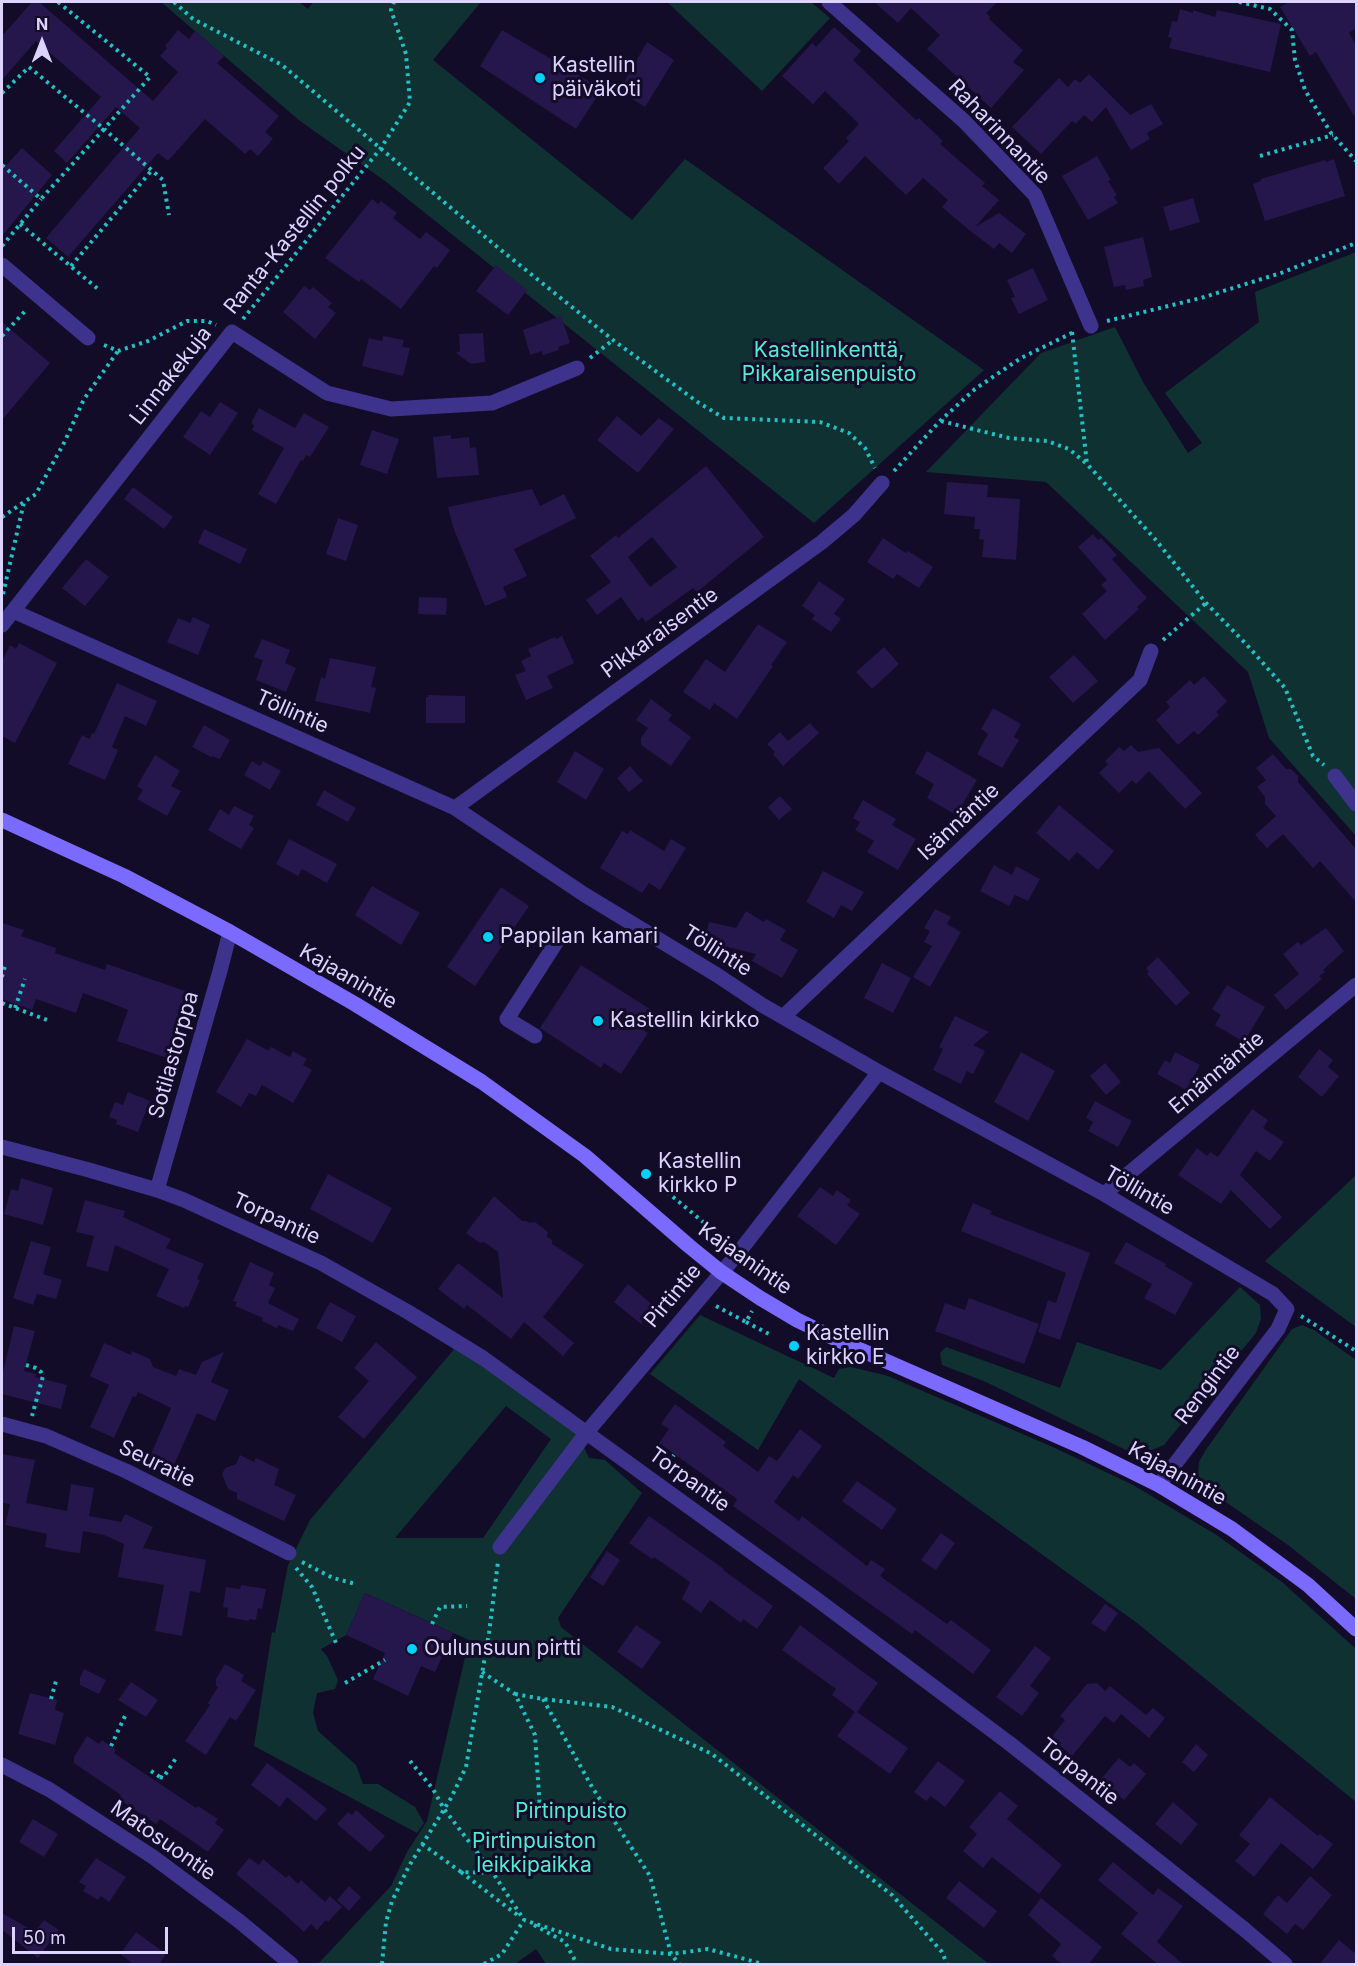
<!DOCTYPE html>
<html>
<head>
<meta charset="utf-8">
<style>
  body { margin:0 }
  #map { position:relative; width:1358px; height:1966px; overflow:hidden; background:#130c28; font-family:Inter,sans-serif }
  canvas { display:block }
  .frame { position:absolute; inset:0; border:3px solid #dcd3ff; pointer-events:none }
  .north { position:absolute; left:12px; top:12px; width:60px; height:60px; -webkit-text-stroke:4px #130c28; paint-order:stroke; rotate:0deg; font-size:16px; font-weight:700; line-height:24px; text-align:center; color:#dcd3ff }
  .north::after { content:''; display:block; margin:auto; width:21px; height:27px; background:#dcd3ff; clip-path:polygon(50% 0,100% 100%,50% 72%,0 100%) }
  .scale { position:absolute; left:12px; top:1927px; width:156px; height:27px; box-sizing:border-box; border:3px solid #dcd3ff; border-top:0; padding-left:8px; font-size:18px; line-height:21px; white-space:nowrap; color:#dcd3ff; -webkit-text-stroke:4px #130c28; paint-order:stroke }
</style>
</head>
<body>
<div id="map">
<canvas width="1358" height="1966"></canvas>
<div class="frame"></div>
<div class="north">N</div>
<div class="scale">50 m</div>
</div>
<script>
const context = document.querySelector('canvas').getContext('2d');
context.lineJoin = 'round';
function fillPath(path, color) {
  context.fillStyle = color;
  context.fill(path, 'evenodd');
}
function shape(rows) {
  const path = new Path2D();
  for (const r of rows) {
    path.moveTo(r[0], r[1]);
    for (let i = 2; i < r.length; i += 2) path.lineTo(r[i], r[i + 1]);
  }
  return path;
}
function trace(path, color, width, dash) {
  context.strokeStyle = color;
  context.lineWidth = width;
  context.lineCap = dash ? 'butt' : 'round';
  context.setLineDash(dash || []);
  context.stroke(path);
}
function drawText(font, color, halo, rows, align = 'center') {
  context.font = font + ' Inter,sans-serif';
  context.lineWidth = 6;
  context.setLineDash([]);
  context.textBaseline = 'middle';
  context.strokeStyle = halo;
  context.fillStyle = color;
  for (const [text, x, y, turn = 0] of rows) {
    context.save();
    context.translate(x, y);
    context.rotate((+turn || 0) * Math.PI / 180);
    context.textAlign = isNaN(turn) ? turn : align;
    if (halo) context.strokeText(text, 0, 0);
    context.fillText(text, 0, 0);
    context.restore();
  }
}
fillPath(shape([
  [161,2,299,2,308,9,313,2,481,2,433,60,632,220,685,159,984,370,814,523,385,181,300,121],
  [667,2,811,2,830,18,762,91],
  [1356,252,1356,836,1269,738,1248,672,1046,482,926,472,1041,353,1115,327,1143,382,1188,453,1202,443,1165,393,1259,322,1255,292],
  [1356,1175,1356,1327,1265,1261],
  [1240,1287,1260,1305,1261,1319,1256,1333,1164,1445,1147,1452,1128,1451,986,1382,942,1365,940,1353,946,1347,1060,1388,1077,1342,1161,1370],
  [700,1315,834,1378,839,1369,851,1367,888,1376,1055,1448,1133,1485,1215,1534,1282,1582,1356,1649,1356,1802,1137,1623,799,1379,758,1450,650,1374],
  [1302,1325,1314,1330,1356,1360,1356,1599,1288,1545,1204,1487,1198,1475,1199,1462,1205,1451,1292,1329],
  [455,1348,575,1428,589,1458,605,1460,642,1493,558,1618,561,1627,989,1964,546,1964,536,1949,515,1964,318,1964,391,1886,407,1852,427,1821,469,1640,365,1593,346,1635,321,1649,327,1656,338,1680,335,1689,317,1693,313,1713,318,1731,356,1765,363,1784,378,1784,415,1807,424,1823,417,1833,254,1746,272,1632,275,1633,288,1565,310,1520],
  [506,1406,551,1439,483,1538,395,1538]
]), '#0f3132');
fillPath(shape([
  [32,2,39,2,153,101,178,72,160,56,167,48,165,46,178,30,189,39,195,31,224,56,217,63,279,116,265,132,273,139,258,156,250,149,245,154,205,119,168,161,158,153,68,257,46,238,140,128,116,107,67,163,54,151,101,97,36,41,2,80,2,36],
  [874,2,997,2,986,13,990,17,989,19,1023,50,1013,62,1024,70,991,108,927,49,940,35,911,8,898,23],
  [1289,2,1356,2,1356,28,1349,33,1356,45,1356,119,1316,52,1310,56,1280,7],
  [1180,9,1193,13,1193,10,1215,17,1217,10,1281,24,1270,72,1169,48,1172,38,1168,37,1172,21,1177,22],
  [834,27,861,51,853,60,916,120,919,118,943,141,940,144,985,183,982,186,999,200,975,227,999,213,1026,234,1012,253,999,243,994,249,969,230,942,207,948,200,923,178,906,195,865,156,839,184,823,168,849,141,846,138,859,124,825,91,813,104,782,76,812,43,816,47],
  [502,30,602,89,576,129,480,66],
  [647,42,674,60,645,107,619,91],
  [1089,74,1130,115,1151,104,1163,124,1147,133,1150,139,1131,150,1106,107,1092,122,1084,115,1076,124,1072,121,1041,154,1012,127,1059,78,1068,87,1075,79,1080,83],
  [22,148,52,175,2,236,2,170],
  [1097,156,1111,180,1108,181,1117,195,1114,197,1118,203,1088,220,1062,176],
  [1334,159,1345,196,1265,221,1253,184,1261,181,1261,179,1325,160,1326,162],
  [1193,198,1200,222,1170,231,1163,207],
  [372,199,378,204,381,201,397,213,393,218,420,239,426,232,450,250,437,268,434,266,401,309,361,279,359,282,325,258],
  [1143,237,1152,277,1143,280,1144,286,1126,290,1125,285,1114,287,1104,247],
  [496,265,527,290,508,315,476,291],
  [1033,268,1048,300,1019,314,1011,298,1015,297,1007,280],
  [304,286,310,290,313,287,332,303,328,307,336,313,315,339,283,312],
  [561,316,570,343,558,347,559,350,543,355,542,351,530,355,523,330],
  [2,322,50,363,2,420],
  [483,333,485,362,471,364,456,353,460,351,459,334],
  [383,336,404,340,402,347,410,348,403,376,362,366,369,338,382,341],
  [220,402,238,413,210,455,183,437,201,411,210,417],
  [259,408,295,428,304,413,329,427,310,457,306,455,303,461,301,460,276,504,258,494,284,448,252,430,254,425,251,423],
  [617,416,641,436,659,418,674,429,638,473,597,440],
  [372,430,399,439,387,474,360,465],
  [451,435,451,439,469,437,470,448,476,447,479,475,437,478,433,437],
  [706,466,764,537,697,592,693,588,646,622,642,617,638,621,621,597,597,615,586,600,611,582,590,556,616,535,618,538],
  [652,537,677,567,650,587,628,557],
  [947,482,988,485,987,497,1020,499,1016,560,982,557,984,540,979,539,980,529,974,529,975,517,944,514],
  [133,487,173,517,164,529,124,499],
  [532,489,540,506,564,494,576,518,514,549,527,576,503,587,507,597,485,606,453,527,448,507],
  [338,518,358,525,346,561,326,554],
  [204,529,247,549,240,564,198,543],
  [1093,534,1098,540,1101,538,1117,555,1112,559,1147,598,1137,607,1139,609,1105,640,1082,614,1107,591,1101,585,1107,580,1078,547],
  [883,538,906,553,908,551,933,567,919,588,897,574,893,579,867,562],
  [86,559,109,577,85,606,62,588],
  [819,581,845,599,834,614,841,619,831,632,812,619,815,615,802,606],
  [419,597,447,598,446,615,418,614],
  [193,617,210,625,198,655,167,642,178,618,190,623],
  [758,624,787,642,771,665,773,666,737,719,714,703,710,710,683,692,706,659,725,672],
  [562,636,574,663,547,676,553,688,526,700,515,675,526,671,521,661,531,656,528,649,555,637,556,639],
  [262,639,290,650,285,663,296,668,286,692,256,680,263,660,254,657],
  [19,643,57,663,15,743,2,736,2,661,10,645,16,649],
  [884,647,899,664,872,689,856,672],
  [1074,655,1098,681,1073,703,1049,677],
  [330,658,376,667,371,687,376,688,370,713,315,701,321,677,325,679],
  [1204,676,1227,701,1216,712,1219,715,1198,735,1194,731,1178,745,1156,720,1170,707,1166,702,1190,680,1194,685],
  [117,683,157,701,146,726,125,716,112,747,118,750,105,780,68,764,82,735,90,739,92,733,94,734],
  [428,695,465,696,465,723,426,723,426,697,428,697],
  [651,699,672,715,668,720,691,737,671,766,641,745,641,738,648,728,636,720],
  [993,708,1021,724,1014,737,1019,740,1002,768,977,754,988,734,981,729],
  [810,723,819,733,783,766,773,754,775,752,767,744,780,732,788,741],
  [204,725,230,740,220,759,212,756,211,757,192,747],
  [1131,745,1138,752,1159,748,1202,793,1185,809,1149,771,1136,784,1132,780,1119,793,1099,773,1108,764,1105,761,1119,747,1124,751],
  [575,751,604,769,586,800,557,782],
  [927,751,977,780,956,815,927,798,934,784,915,773],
  [1273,754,1286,769,1291,769,1298,776,1298,782,1356,849,1356,902,1320,861,1313,868,1283,834,1267,848,1255,835,1276,816,1265,804,1265,797,1257,787,1266,780,1256,768],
  [155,755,180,771,171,786,181,791,167,816,137,799,143,790,137,786],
  [252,761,260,766,263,761,281,771,270,790,244,775],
  [630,766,643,781,629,792,617,778],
  [324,790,356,808,348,822,316,805],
  [780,796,792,809,779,820,768,807],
  [863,800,896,819,892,825,916,839,898,870,867,852,874,841,855,830,860,822,853,818],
  [1059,805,1114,851,1098,870,1077,852,1069,861,1036,833],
  [234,806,254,816,249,825,254,828,241,849,208,830,220,809,229,815],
  [630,830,664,851,671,839,686,848,660,890,649,883,642,893,600,868,622,831,628,834],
  [289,839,337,864,327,883,302,869,298,876,276,864],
  [994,865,1012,875,1016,866,1040,879,1028,901,1015,895,1009,906,980,891],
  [823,871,864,892,852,911,841,905,834,918,806,902],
  [372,886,420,913,401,945,355,915],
  [501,887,529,906,475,986,447,967],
  [935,909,951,917,947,924,961,932,930,987,913,977,932,946,924,942,930,931,924,928],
  [746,911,764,922,766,919,786,930,780,940,798,950,782,978,752,961,756,954,704,941,709,922,736,928],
  [2,923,24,930,21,936,56,948,55,953,105,970,107,964,191,993,174,1042,182,1044,176,1061,117,1041,128,1010,116,1005,83,993,76,1013,36,999,32,1010,2,999],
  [1326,928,1344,951,1323,970,1325,972,1319,976,1322,979,1286,1010,1274,995,1299,974,1283,954,1298,942,1301,945],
  [1158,957,1190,993,1176,1006,1147,974,1149,972,1146,968],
  [882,963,911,978,893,1013,864,998],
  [581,965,656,1013,644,1031,648,1033,621,1074,604,1063,601,1068,540,1028],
  [1227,985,1265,1007,1244,1042,1215,1025,1221,1015,1212,1009],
  [955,1016,989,1032,973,1045,985,1051,973,1074,967,1071,961,1084,933,1070,943,1049,939,1047],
  [247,1039,269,1051,271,1047,290,1057,293,1051,307,1059,303,1065,312,1070,293,1103,262,1085,256,1096,249,1093,241,1107,216,1092],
  [1319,1049,1333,1060,1328,1067,1339,1076,1322,1097,1298,1077],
  [1021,1052,1055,1071,1028,1121,994,1102],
  [1175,1052,1200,1065,1186,1090,1157,1074,1165,1060,1170,1063],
  [1105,1063,1121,1082,1106,1095,1090,1076],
  [128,1092,150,1101,138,1132,116,1124,117,1120,109,1117,115,1102,123,1105],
  [1095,1101,1132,1121,1118,1147,1088,1131,1093,1122,1086,1118],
  [1252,1109,1268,1120,1263,1128,1284,1142,1270,1161,1256,1151,1240,1175,1282,1217,1270,1229,1231,1190,1221,1204,1178,1175,1197,1148,1207,1156,1210,1152,1218,1157],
  [328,1174,392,1208,373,1243,310,1209],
  [21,1178,53,1188,43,1225,4,1214,11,1189,18,1191],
  [820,1187,833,1196,837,1190,851,1200,847,1205,860,1214,836,1245,797,1216],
  [494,1196,522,1221,526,1221,530,1223,535,1222,548,1232,547,1237,552,1240,552,1244,584,1265,543,1317,574,1343,563,1356,524,1322,511,1339,467,1305,464,1309,438,1289,458,1263,503,1298,498,1252,484,1242,480,1243,466,1233],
  [85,1200,125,1211,123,1217,171,1239,166,1248,204,1264,197,1279,200,1280,188,1307,185,1306,184,1308,156,1296,169,1269,115,1245,108,1272,86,1266,94,1236,76,1232],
  [973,1203,992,1211,990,1214,1090,1253,1060,1340,1038,1332,1048,1300,1056,1303,1066,1273,961,1231],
  [31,1241,51,1247,43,1274,62,1280,56,1299,37,1294,33,1305,13,1298],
  [1126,1242,1166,1264,1165,1266,1193,1283,1175,1315,1144,1298,1152,1284,1114,1263],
  [250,1262,274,1273,269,1285,275,1288,268,1303,299,1319,293,1331,278,1325,277,1328,262,1321,263,1318,235,1306,237,1302,233,1301],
  [628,1284,655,1307,641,1324,614,1302],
  [969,1298,1039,1324,1024,1364,935,1331,945,1303,965,1310],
  [330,1302,356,1316,342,1342,316,1328],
  [14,1326,35,1331,24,1371,36,1374,35,1377,67,1385,61,1409,2,1394,2,1376],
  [376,1342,417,1377,364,1439,338,1417,369,1381,354,1368],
  [104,1343,131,1355,132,1351,150,1359,153,1367,176,1376,179,1369,196,1375,202,1362,224,1352,211,1382,229,1390,215,1421,197,1413,174,1465,151,1454,171,1408,138,1392,136,1397,133,1396,114,1438,90,1427,109,1385,90,1376],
  [675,1404,726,1442,723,1446,758,1472,769,1456,777,1461,800,1429,822,1446,798,1479,793,1475,774,1502,799,1521,802,1516,867,1566,871,1560,885,1569,880,1576,947,1624,951,1620,991,1650,973,1674,915,1630,912,1634,733,1506,737,1499,659,1443,669,1429,661,1424],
  [2,1454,35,1460,26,1503,67,1511,71,1484,94,1488,89,1516,121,1522,125,1514,153,1527,143,1548,206,1560,200,1593,190,1591,182,1636,155,1631,164,1585,118,1577,124,1544,104,1535,83,1531,80,1553,69,1552,45,1547,47,1534,5,1525,10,1504,2,1503],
  [240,1455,254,1462,256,1458,279,1469,274,1485,296,1495,284,1521,237,1499,237,1493,228,1489,222,1474,225,1468,236,1464],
  [857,1481,897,1509,882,1530,842,1501],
  [649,1516,724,1569,723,1570,773,1606,757,1629,743,1619,741,1623,710,1600,701,1613,682,1599,690,1582,654,1557,652,1559,629,1543],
  [941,1533,955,1543,936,1570,921,1560],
  [607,1551,620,1560,603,1586,590,1577],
  [241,1585,266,1589,262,1609,258,1608,256,1620,249,1619,249,1621,227,1617,228,1608,223,1607,226,1587,240,1589],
  [365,1593,453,1633,435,1672,421,1666,408,1696,373,1679,385,1653,346,1635],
  [1105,1604,1118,1613,1105,1632,1091,1623],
  [636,1625,661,1642,642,1669,617,1652],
  [800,1625,878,1683,857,1712,908,1748,890,1774,837,1736,855,1712,832,1695,836,1689,782,1650],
  [1035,1646,1051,1658,1030,1686,1039,1693,1022,1716,996,1697],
  [225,1664,244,1675,241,1681,256,1690,236,1721,230,1717,206,1755,185,1741,210,1705,208,1703,218,1687,216,1686,216,1679],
  [84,1669,106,1680,99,1694,80,1685,80,1678],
  [131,1682,158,1700,146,1717,118,1700],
  [1097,1683,1105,1691,1110,1686,1146,1715,1153,1708,1165,1718,1149,1738,1121,1714,1114,1723,1105,1716,1072,1756,1051,1738,1065,1720,1060,1716,1087,1684],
  [30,1693,57,1700,55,1710,64,1713,55,1745,18,1734],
  [87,1736,99,1744,102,1740,116,1750,114,1753,196,1808,198,1806,218,1819,215,1823,224,1830,208,1852,160,1819,156,1824,119,1799,121,1795,74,1763,74,1757],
  [1196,1744,1208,1755,1194,1772,1182,1762],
  [1119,1758,1130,1767,1134,1763,1146,1774,1124,1800,1100,1780],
  [938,1761,965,1781,945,1807,931,1796,926,1801,914,1792],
  [267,1763,301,1788,327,1809,316,1821,287,1797,280,1807,251,1785],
  [1000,1791,1018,1806,1007,1819,1062,1865,1039,1894,992,1857,983,1868,963,1851,977,1834,969,1827],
  [1270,1797,1318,1836,1320,1834,1333,1844,1313,1869,1281,1843,1254,1877,1235,1861,1250,1844,1239,1835],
  [1173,1802,1198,1824,1181,1845,1155,1824],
  [356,1810,385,1836,370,1852,337,1824,348,1812,352,1815],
  [33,1819,58,1834,44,1857,19,1842],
  [96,1858,126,1877,109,1902,101,1896,98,1900,83,1891,86,1886,79,1882],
  [249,1858,259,1865,263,1859,286,1878,289,1875,298,1884,301,1880,325,1902,330,1896,342,1907,328,1922,326,1920,317,1930,311,1924,304,1932,282,1912,236,1874],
  [1113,1862,1153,1895,1158,1888,1183,1906,1157,1942,1184,1965,1159,1965,1121,1934,1138,1913,1098,1880],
  [1310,1876,1332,1895,1303,1930,1295,1924,1287,1934,1263,1914,1278,1895,1287,1903],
  [959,1881,997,1911,984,1928,946,1898],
  [349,1886,361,1897,349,1911,337,1900],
  [1041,1898,1102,1947,1088,1965,1063,1965,1052,1956,1061,1944,1028,1915],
  [2,1913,35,1932,44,1920,59,1930,38,1958,2,1930],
  [136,1932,166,1954,159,1965,135,1965,120,1954],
  [1339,1940,1356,1954,1356,1965,1319,1965]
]), '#25164b');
trace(shape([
  [58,2,150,77,104,129,163,180,169,215],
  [174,2,193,19,282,65,496,246,613,340,699,403,724,418,820,422,849,433,865,448,875,468],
  [1239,2,1270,9,1292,30,1295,60,1305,90,1331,133,1356,161],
  [2,93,29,67,104,129,41,199,2,165],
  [1260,156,1333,135],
  [20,224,98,289],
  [2,246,41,199],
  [71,266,152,170],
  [243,319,381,148,410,102,406,54,391,10,394,2],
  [1107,321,1201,298,1281,273,1356,243],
  [1072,332,1087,464],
  [2,336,27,309],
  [104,345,118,351,148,341,187,321,207,321,216,325],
  [590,358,613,340],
  [941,421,1009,438,1047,441,1069,449,1087,464,1155,539,1206,603,1247,645,1285,688,1313,756,1324,765],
  [894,471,940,421,975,389,1021,358,1076,331],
  [2,517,36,494,65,441,84,399,118,351],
  [3,594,24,502],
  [1163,640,1206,603],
  [2,977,5,966],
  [2,1003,47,1020],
  [15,1008,25,979],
  [667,1192,726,1241],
  [752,1264,770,1281,768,1284],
  [716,1306,746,1322,752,1311],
  [1301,1316,1356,1351],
  [746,1322,769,1334],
  [26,1365,36,1368,41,1372,43,1376,32,1416],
  [664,1468,674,1455],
  [302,1562,333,1578,356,1584],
  [296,1568,312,1587,336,1643],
  [432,1624,440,1607,467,1606],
  [482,1672,515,1694,535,1735,540,1810],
  [345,1683,385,1660],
  [515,1694,543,1699,612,1707,712,1754,892,1895,942,1952,947,1964],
  [51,1699,56,1681],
  [543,1699,592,1787,650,1876,671,1954,679,1964],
  [111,1746,125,1716],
  [410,1761,433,1789,444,1809,493,1873,524,1920],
  [151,1771,160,1777,159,1780],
  [160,1777,163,1778,176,1758],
  [422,1844,461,1872,493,1873],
  [461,1872,520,1917],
  [534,1925,565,1942,577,1964],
  [382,1964,386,1922,392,1901,409,1866,451,1798,466,1767,489,1633,498,1562],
  [484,1964,502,1954,524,1920,611,1949,671,1954,708,1949,763,1964]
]), '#21c1c5', 4, [3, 4.5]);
trace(shape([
  [829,2,964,121,1035,195,1091,326],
  [2,265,88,338],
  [13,611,455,808,585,895,717,975,762,1005,879,1072,1104,1194,1273,1294,1287,1309,1278,1329,1159,1485],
  [2,625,232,332,327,393,391,409,492,403,577,368],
  [1335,776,1356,804],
  [455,808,822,542,854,515,882,483],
  [784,1016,1140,680,1151,651],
  [535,1036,507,1019,559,938],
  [2,1147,89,1170,157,1190,184,1200,321,1263,408,1312,483,1358,815,1598,1009,1743,1244,1929,1285,1964],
  [157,1190,220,971,230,932],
  [1104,1194,1356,985],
  [2,1424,46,1436,126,1471,289,1553],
  [500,1547,587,1432,739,1252,879,1072],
  [2,1765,50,1790,153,1857,239,1921,291,1964]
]), '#3d328c', 15);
trace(shape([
  [2,820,124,876,230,932,355,1004,482,1082,585,1156,689,1246,721,1272,760,1298,797,1320,838,1340,1082,1447,1159,1485,1232,1529,1308,1585,1356,1629]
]), '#7a6aff', 15);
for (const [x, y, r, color] of [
  [540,78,6,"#00d0fe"],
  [488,937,6,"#00d0fe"],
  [598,1021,6,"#00d0fe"],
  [646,1174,6,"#00d0fe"],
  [794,1346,6,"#00d0fe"],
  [412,1649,6,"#00d0fe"]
]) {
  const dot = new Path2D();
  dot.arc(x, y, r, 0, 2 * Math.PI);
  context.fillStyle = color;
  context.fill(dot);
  trace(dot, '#130c28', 2);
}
drawText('21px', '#dcd3ff', '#130c28', [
  ["Kastellin",552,66],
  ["päiväkoti",552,90],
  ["Pappilan kamari",500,937],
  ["Kastellin kirkko",610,1021],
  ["Kastellin",658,1162],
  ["kirkko P",658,1186],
  ["Kastellin",806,1334],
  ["kirkko E",806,1358],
  ["Oulunsuun pirtti",424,1649]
], 'left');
drawText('21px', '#dcd3ff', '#130c28', [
  ["Raharinnantie",999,132,46],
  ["Ranta-Kastellin polku",295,230,-51],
  ["Linnakekuja",171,376,-52],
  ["Pikkaraisentie",660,633,-36],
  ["Töllintie",292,712,24],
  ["Isännäntie",959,822,-43],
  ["Töllintie",717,951,32],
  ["Kajaanintie",348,977,30],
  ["Sotilastorppa",174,1055,-74],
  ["Emännäntie",1217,1073,-40],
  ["Töllintie",1139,1191,30],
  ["Torpantie",276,1219,25],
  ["Kajaanintie",745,1259,35],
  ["Pirtintie",673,1296,-50],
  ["Rengintie",1208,1385,-53],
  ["Seuratie",157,1464,26],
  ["Kajaanintie",1177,1474,29],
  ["Torpantie",689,1480,36],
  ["Torpantie",1079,1772,38],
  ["Matosuontie",163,1841,35]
]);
drawText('21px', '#51edd3', '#130c28', [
  ["Kastellinkenttä,",829,351],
  ["Pikkaraisenpuisto",829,375],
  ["Pirtinpuisto",571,1812],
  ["Pirtinpuiston",534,1842],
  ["leikkipaikka",534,1866]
]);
</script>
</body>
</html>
